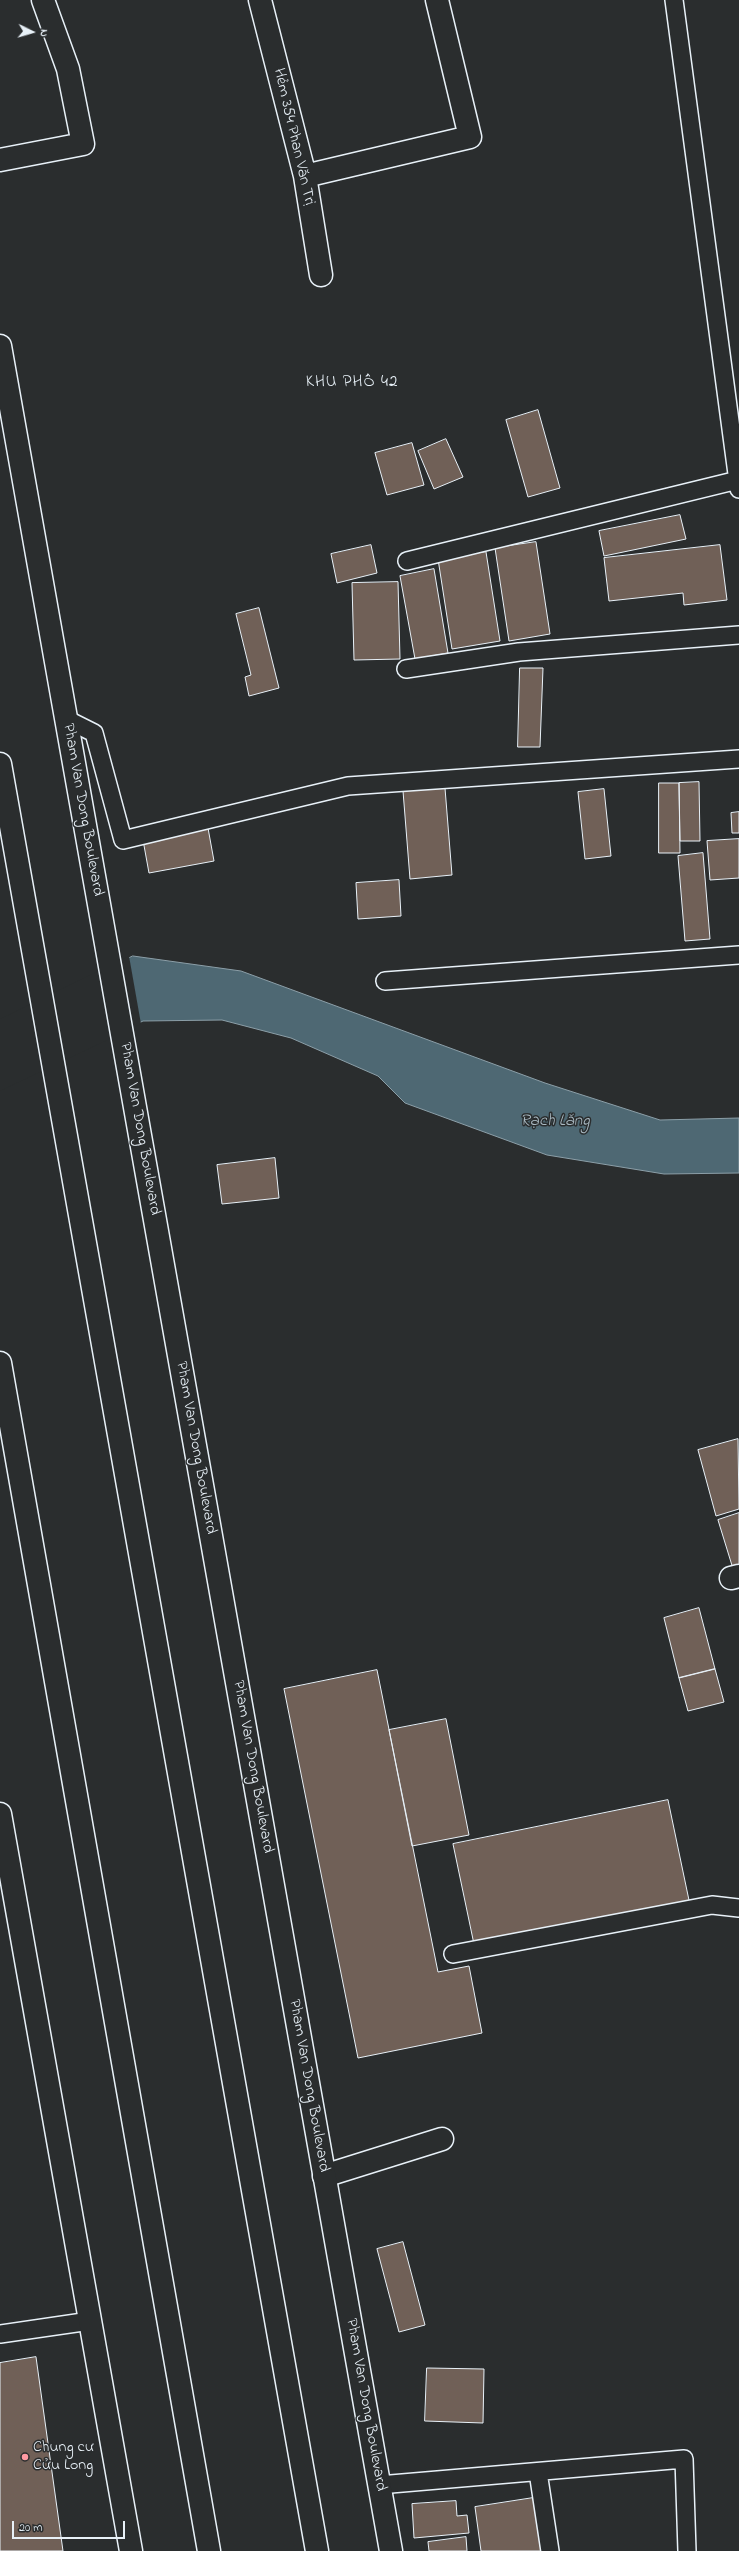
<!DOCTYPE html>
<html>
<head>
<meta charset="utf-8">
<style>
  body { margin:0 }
  #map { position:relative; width:739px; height:2551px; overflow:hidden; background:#2a2d2e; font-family:"Indie Flower",sans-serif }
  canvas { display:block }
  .north { position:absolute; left:12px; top:12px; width:40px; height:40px; -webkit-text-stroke:3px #2a2d2e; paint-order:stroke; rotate:95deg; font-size:11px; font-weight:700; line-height:16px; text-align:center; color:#e8f1f8 }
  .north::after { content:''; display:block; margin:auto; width:14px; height:18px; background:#e8f1f8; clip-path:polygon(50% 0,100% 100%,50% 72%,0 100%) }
  .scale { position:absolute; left:12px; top:2521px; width:113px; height:18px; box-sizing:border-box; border:2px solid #e8f1f8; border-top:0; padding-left:5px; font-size:12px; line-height:14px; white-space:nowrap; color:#e8f1f8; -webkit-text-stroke:3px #2a2d2e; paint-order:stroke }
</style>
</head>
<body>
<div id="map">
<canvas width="739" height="2551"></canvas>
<div class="north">N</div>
<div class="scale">20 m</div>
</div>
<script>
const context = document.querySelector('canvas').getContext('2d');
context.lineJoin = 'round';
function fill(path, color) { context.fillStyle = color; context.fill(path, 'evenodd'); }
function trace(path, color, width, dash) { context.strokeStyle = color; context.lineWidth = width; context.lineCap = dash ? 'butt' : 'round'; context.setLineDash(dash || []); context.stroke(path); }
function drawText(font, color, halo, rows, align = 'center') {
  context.font = font + ' "Indie Flower",sans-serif'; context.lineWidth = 3; context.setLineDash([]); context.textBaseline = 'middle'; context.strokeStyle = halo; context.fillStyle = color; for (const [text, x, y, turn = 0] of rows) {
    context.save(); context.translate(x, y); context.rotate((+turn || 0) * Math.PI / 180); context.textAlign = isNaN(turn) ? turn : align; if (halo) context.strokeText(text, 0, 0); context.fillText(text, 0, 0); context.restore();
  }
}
const water = new Path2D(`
  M133 956 241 971 545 1083 660 1120 739 1118V1173L664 1174 547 1155 405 1103 378 1076 291 1038 222 1020 143 1021 0 1089V1021Z`);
const pier = new Path2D(`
  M129 956 141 1024 0 1091V1019Z`);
const building = new Path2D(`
  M538 410 560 488 528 497 506 420Z
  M446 439 463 477 434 489 418 451Z
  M412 443 424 485 387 495 375 453Z
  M680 515 686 539 604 556 599 531Z
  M536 542 550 634 509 641 495 548Z
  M371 545 377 573 337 583 331 554Z
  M720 545 727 600 684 605 683 593 609 601 604 558Z
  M486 552 500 641 452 649 438 559Z
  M434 569 448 653 415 659 400 576Z
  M398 582 400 659 354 660 352 583Z
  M259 608 279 688 249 696 245 677 251 675 236 614Z
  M520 668H543L540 747H518Z
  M699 782 700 841H680L679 783Z
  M659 783H679L680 853H659Z
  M445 788 452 875 410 879 403 791Z
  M604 789 611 856 585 859 578 792Z
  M739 812V833H732L731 813Z
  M208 828 214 861 149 873 143 840Z
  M739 839V878L710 880 707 841Z
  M703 853 710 939 685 941 678 856Z
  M399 880 401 916 358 919 356 883Z
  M275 1158 279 1198 222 1204 217 1165Z
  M738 1439 739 1509 716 1516 698 1450Z
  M739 1513V1571L734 1572 718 1520Z
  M699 1608 715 1669 679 1678 664 1618Z
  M715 1669 724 1702 688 1711 679 1678Z
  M377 1670 438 1972 469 1966 482 2033 358 2058 284 1689Z
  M446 1719 469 1835 412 1846 389 1730Z
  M668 1800 690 1905 475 1949 453 1844Z
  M403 2242 425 2325 399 2332 377 2249Z
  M36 2357 63 2551H0V2363Z
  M427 2368 484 2369 483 2423 425 2421Z
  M533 2498 541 2551H481L475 2507Z
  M456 2501 457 2516 467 2515 469 2533 414 2538 412 2504Z
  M466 2537 467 2551H429L428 2542Z`);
const service = new Path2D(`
  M674 0 739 489
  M407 561 738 480
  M406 669 519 652 739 635
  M66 719 94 733 123 840 348 786 739 759
  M385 981 739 955
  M453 1954 712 1905 739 1908
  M0 2334 90 2321
  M538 2472 550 2551
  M379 2485 684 2459 687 2551`);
const minor = new Path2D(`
  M260 0 305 176 321 275
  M0 160 83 144 68 69 43 0
  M305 176 470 137 437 0
  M324 2176 442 2139`);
const tertiary = new Path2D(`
  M731 1578 739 1576`);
const primary = new Path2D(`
  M0 346 391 2551
  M0 1814 131 2551`);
const trunk = new Path2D(`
  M0 764 317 2551
  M0 1363 209 2551`);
const markers = [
  [25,2457,4,"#ff9aa2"]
];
const streetNames = [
  ["Hẻm 354 Phan Văn Trị",293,137,77],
  ["Pham Van Dong Boulevard",82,810,80],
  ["Pham Van Dong Boulevard",139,1129,80],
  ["Pham Van Dong Boulevard",195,1448,80],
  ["Pham Van Dong Boulevard",252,1767,80],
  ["Pham Van Dong Boulevard",308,2086,80],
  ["Pham Van Dong Boulevard",365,2405,80]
];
const poiNames = [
  ["Chung cư",33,2448],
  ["Cửu Long",33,2466]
];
const neighbourhoodNames = [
  ["KHU PHỐ 42",352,383]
];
const waterNames = [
  ["Rạch Lăng",555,1122]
];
fill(water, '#4e6873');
trace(water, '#8c9fa8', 1);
fill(pier, '#2a2d2e');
fill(building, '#706057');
trace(building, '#e8f1f8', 1);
trace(service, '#e8f1f8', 20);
trace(minor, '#e8f1f8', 25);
trace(tertiary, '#e8f1f8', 25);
trace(primary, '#e8f1f8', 25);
trace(trunk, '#e8f1f8', 25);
trace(service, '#2a2d2e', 17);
trace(minor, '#2a2d2e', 22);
trace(tertiary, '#2a2d2e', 22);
trace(primary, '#2a2d2e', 22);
trace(trunk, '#2a2d2e', 22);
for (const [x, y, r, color] of markers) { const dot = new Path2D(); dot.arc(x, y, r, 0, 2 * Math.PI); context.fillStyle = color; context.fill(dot); trace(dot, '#2a2d2e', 1.5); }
drawText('16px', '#e8f1f8', '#2a2d2e', streetNames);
drawText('16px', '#e8f1f8', '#2a2d2e', poiNames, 'left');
context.letterSpacing = '1px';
drawText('17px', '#e8f1f8', '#2a2d2e', neighbourhoodNames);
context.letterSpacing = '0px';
drawText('italic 17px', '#aabac3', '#2a2d2e', waterNames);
</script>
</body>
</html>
